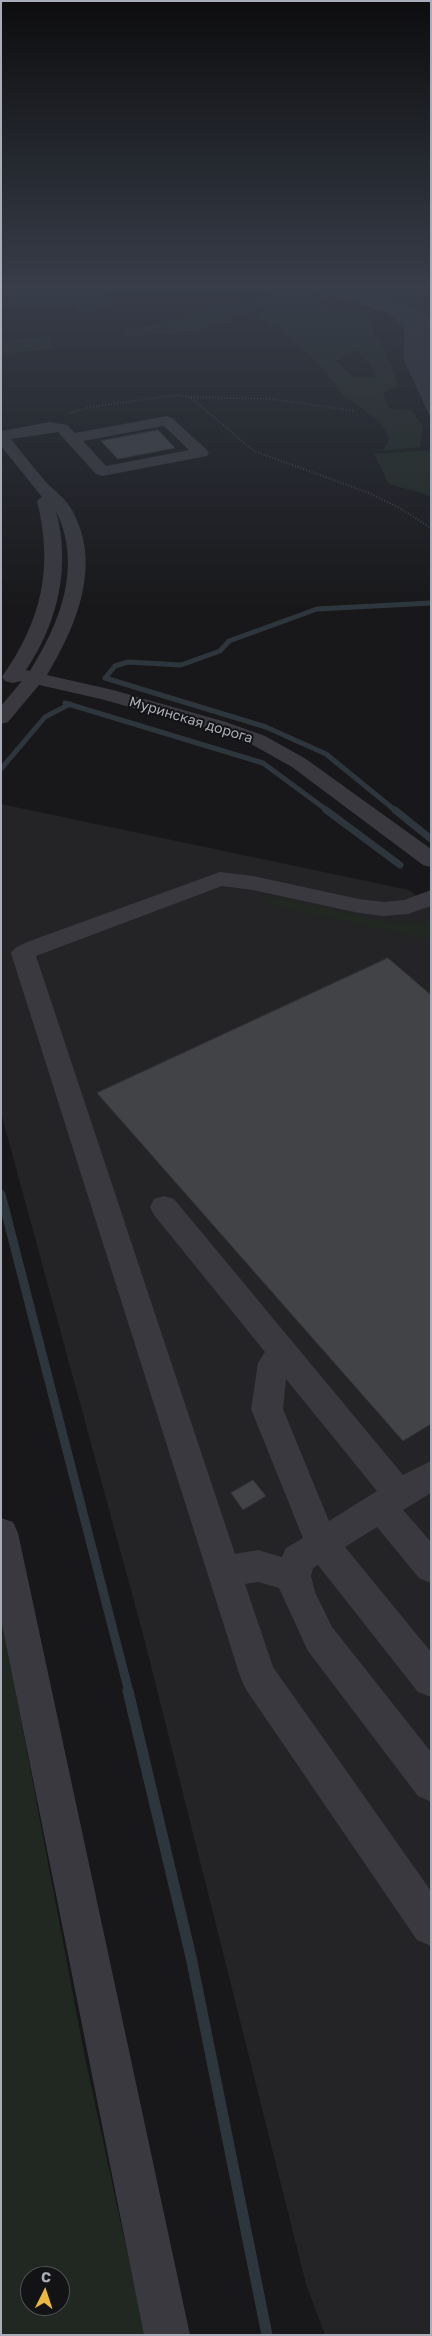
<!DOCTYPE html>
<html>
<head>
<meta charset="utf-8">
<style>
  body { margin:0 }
  #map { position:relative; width:432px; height:2336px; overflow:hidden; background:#18181a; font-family:"Golos Text",sans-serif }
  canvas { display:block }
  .frame { position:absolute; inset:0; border:2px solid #aaaeb9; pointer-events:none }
  .north { position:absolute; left:20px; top:2266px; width:50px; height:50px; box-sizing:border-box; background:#131315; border:1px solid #4f5157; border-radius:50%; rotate:4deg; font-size:14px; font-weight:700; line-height:20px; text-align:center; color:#aaaeb9 }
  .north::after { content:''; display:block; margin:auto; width:18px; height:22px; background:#ecb73d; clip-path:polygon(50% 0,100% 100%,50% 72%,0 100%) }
</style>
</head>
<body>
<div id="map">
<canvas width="432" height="2336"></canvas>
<div class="frame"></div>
<div class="north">С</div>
</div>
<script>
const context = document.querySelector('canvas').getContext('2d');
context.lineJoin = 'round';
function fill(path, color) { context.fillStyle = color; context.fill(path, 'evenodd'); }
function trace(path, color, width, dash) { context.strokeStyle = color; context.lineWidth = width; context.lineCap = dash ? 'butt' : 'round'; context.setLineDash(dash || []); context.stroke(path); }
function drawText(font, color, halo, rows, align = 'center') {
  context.font = font + ' "Golos Text",sans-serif'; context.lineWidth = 4; context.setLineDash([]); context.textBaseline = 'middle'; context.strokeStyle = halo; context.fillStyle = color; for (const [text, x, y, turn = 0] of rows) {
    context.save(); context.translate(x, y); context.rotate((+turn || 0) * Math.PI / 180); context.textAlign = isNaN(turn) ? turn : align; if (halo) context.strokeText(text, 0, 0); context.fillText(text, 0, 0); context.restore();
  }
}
const built = new Path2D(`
  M1 804 409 890 431 907V2335H325L306 2284 144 1638 1 1113Z`);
const green = new Path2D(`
  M359 285H431V318L401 301Z
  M78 287 115 296 117 302 100 311 76 312 73 305 1 306V288Z
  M290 287 332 295 320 301 330 310 346 306 373 316V331L385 350 399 386 383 392 389 409 412 410 423 427 420 447 383 451 390 439 379 421 342 394 322 368 281 329 253 316 266 309 236 314 227 322 182 336 160 333 134 337 122 334 132 329 186 316 206 306 252 299ZM357 350 372 367 375 377H353L336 361Z
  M48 336 54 349 1 354V341Z
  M431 450V496L389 484 374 454Z
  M273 897 397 924H418L431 920V940L271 905 266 902 268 898Z
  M1 1615 84 2053 145 2335H1ZM30 2276H60V2306H30Z`);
const water = new Path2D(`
  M277 285H359L401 301 431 318V419L403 358 404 330 389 313 332 295Z`);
const streamFar3 = new Path2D(`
  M65 703 263 763 328 811
  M1 769 45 717 70 704
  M396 811 326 754 266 727 105 678 115 666 128 662 181 665 220 651 229 641 317 609 431 603`);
const streamFar2 = new Path2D(`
  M326 810 400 865
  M395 810 431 839`);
const streamFar1 = new Path2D(`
  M1 1194 129 1692`);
const stream = new Path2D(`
  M128 1691 191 1957 267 2335`);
const building = new Path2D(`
  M158 430 175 448 118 459 101 441Z
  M388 958 431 995V1424L403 1441 97 1093Z
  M253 1480 266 1496 243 1510 231 1493Z`);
const path = new Path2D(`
  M191 397 272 399 355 411
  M70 413 91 407 176 395 190 397 254 451 369 493 398 507 431 528`);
const minor = new Path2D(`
  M167 416 172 418 207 450 209 453 207 456 102 476 96 474 58 432 11 439C22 453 33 467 45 481 54 491 67 499 73 512 102 566 76 627 47 675L113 690 226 722 265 736 306 759 431 849V867L423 865 292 767 251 744 212 730 101 699 39 685 8 722 1 724V706L22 681 12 683 5 681 2 677C41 621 54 569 37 501L42 497 1 446V431L50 422 67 425 75 433ZM164 426 189 450 106 466 83 441ZM56 511C83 566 60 623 30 671L26 670C58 623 71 566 56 511Z
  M220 872 253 876 359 899 384 902 404 900 431 890V906L408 914 384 916 359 913 253 890 222 886 36 956 235 1554 258 1550 282 1557 286 1548 303 1538 251 1409 258 1363 265 1352 154 1215 150 1207 154 1199 164 1196 174 1199 403 1475 431 1461V1493L403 1510 431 1542V1583L419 1578 377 1527 345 1547 431 1652V1697L418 1692 318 1565 313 1568 311 1576 315 1592 332 1627 431 1752V1802L418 1796 308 1651 279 1588 258 1582 245 1584 273 1667 431 1891V1946L417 1940 245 1688 240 1676 11 953 15 948 27 942ZM286 1379 377 1491 329 1521 283 1409Z
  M1 1518 13 1522 18 1533 190 2335H144L1 1619Z`);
const farStreetnames = [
  ["Муринская дорога",191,720,17]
];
fill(built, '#242427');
fill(green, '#202821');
fill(water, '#2e363d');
trace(streamFar3, '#2e363d', 5);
trace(streamFar2, '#2e363d', 7);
trace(streamFar1, '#2e363d', 9);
trace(stream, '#2e363d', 11);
fill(building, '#424347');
trace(building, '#323236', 1);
trace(path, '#3f4046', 2, [1, 2]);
fill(minor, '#39393f');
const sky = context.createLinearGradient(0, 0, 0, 612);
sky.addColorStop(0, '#0d0d0e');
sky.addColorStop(0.47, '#373d49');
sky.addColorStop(1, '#373d4900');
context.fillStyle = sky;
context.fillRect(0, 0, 432, 612);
drawText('14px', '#aaaeb9', '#131315', farStreetnames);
</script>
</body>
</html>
